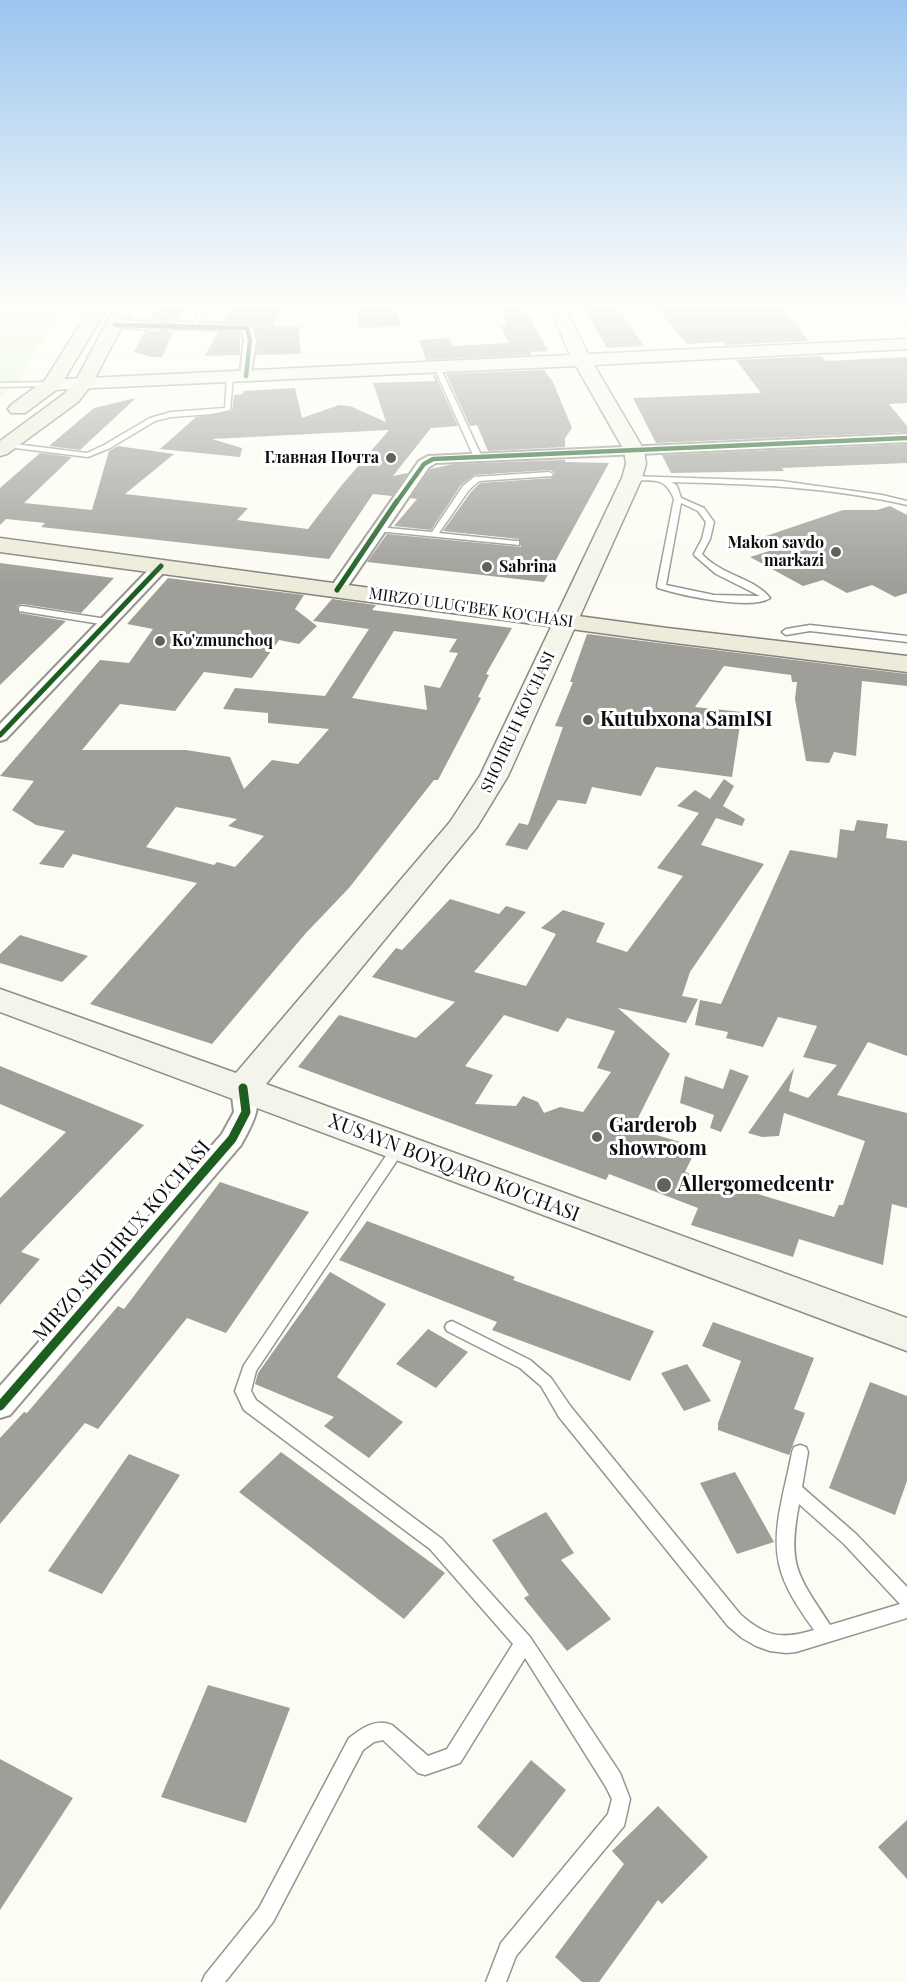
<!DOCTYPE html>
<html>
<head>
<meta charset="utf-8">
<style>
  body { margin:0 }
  canvas { display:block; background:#fcfcf4 }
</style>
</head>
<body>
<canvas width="907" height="1982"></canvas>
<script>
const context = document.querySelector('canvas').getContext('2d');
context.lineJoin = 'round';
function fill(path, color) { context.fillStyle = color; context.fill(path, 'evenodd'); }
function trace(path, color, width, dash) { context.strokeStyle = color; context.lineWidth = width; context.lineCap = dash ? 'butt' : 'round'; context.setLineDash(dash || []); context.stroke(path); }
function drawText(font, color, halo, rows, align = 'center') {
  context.font = font + ' "Playfair Display",serif'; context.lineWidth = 6; context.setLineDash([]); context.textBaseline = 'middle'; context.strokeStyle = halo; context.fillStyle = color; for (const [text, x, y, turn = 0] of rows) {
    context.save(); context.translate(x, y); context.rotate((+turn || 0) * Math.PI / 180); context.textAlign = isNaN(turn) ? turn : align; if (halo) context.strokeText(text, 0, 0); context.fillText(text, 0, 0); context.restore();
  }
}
const green = new Path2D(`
  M0 307H62L19 381 0 398Z`);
const building = new Path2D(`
  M156 307H185L179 320 170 324V330H174L162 357H151L134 352 145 331 155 326 150 320Z
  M231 307H282L273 327 298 326 301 354 256 355 258 339 252 323 223 322Z
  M357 307H397L400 326 359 328Z
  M499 307H524L548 351 530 352 532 355 426 360 419 340 449 338 453 346 509 343 501 326H507Z
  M583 307H618L644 346 607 348Z
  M655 307H781L809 341 725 345 723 342 687 344Z
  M218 332 240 333V355L205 356Z
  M821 356 826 361 907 357V403L889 404 907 426V432L656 443 633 398 761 393 736 360Z
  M544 370 553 382 572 428 565 438V447L488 451 477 425 470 426 446 374Z
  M433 375H435L458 426 431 428 393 476 408 473 392 496 373 494 329 559 41 527 45 523 6 519 0 525V488L40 453 72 457 24 503 92 510 109 451 118 446 174 454 125 494 248 508 237 520 308 529 341 486 389 430 212 439 242 448 240 457 160 449 196 417 232 411 234 395 243 394V391L295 388 302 418 339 405 350 406 386 422 373 383 435 381Z
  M136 398 80 450 49 446 94 408Z
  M907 444V463L782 468 784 471 671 473 662 455Z
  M565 460V462L609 463 544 582 367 562 387 534 521 547 519 539 443 531 471 492 480 483 552 478 555 473 550 470 474 475 461 485 431 530 394 526 417 499 410 498 430 469 453 464Z
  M890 506 907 515V593L895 597 872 585 847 593 823 580 803 586 750 557 782 547 757 539 843 510H877Z
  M0 563 114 578 81 613 22 604 17 606 19 613 66 621 0 685Z
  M168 578 304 595 295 609 317 626 299 644 279 640 252 678 204 672 175 711 120 704 82 750H186L230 757 244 789 272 760 298 764 329 729 268 723V713L223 709 235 688 325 696 369 629 313 621 332 599 376 605 372 610 512 628 486 674 489 675 478 697 481 698 438 780H434L349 888 306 933 212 1044 90 1004 197 883 73 854 63 868 39 864 65 831 36 825 12 810 34 781 0 776 100 660 129 663 153 629 127 624ZM394 631 457 639 449 652 458 653 440 688 424 685 427 710 352 698ZM176 807 237 819 228 826 264 836 235 867 217 862 214 865 146 847Z
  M587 634 907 674V686L862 681 856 756 834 752 829 763 806 761 795 699 797 682H792L791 675 724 666 695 707 742 712 732 777 656 767 641 796 592 787 586 804 558 800 527 850 505 845 519 823 528 825 563 727 555 726 573 682H570Z
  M724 779 734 786 723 806 745 819 742 826 716 818 701 845 764 864 690 972 682 996 698 999 686 1023 618 1008 670 1054 633 1128 697 1147 685 1172 834 1217 839 1205H843L865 1141 784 1113 779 1136 762 1137 748 1133 794 1068 789 1091 808 1098 837 1065 803 1057 817 1026 778 1017 763 1047 726 1038 728 1032 695 1025 700 1000 721 1004 790 850 837 858 840 829 854 831 857 820 888 824 886 838 907 841V1056L868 1042 837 1095 907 1113V1208L892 1204 883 1265 799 1239 793 1257 691 1225 698 1208 609 1174 606 1180 298 1067 339 1015 416 1038 455 1002 372 977 396 948 402 950 450 899 499 914 506 906 526 912 474 972 526 986 556 934 541 928 563 910 605 923 596 942 627 952 683 876 657 868 699 813 677 806 695 790 710 799ZM504 1015 558 1032 567 1018 615 1031 597 1068 611 1072 583 1112 560 1107 544 1113 538 1102 523 1096 516 1106 475 1104 493 1075 465 1066Z
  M20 935 88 956 62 982 0 963V954Z
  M0 1066 144 1125 21 1252 40 1259 0 1305V1198L66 1132 0 1104Z
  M730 1069 749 1076 721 1132 710 1128 714 1115 680 1103 685 1076 723 1089Z
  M220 1182 309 1212 226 1333 187 1318 98 1429 85 1423 0 1524V1438L24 1412 27 1413 118 1306 124 1309Z
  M367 1221 515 1277 513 1280 654 1331 630 1381 492 1330 497 1322 339 1260Z
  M330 1272 386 1304 337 1377 403 1422 369 1458 324 1426 334 1417 255 1384 258 1373Z
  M713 1322 814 1358 794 1409 805 1413 789 1455 718 1430V1423L741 1361 702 1346Z
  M428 1329 468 1352 436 1388 396 1364Z
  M687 1364 711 1401 684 1411 661 1373Z
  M870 1382 907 1396V1481L895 1515 829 1488Z
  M281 1452 445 1573 404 1619 239 1492Z
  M129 1454 180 1475 102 1594 48 1571Z
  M735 1472 774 1542 737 1554 700 1483Z
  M546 1512 574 1553 561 1560 611 1619 567 1651 524 1598 529 1595 492 1540Z
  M208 1685 290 1708 246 1823 161 1797Z
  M0 1759 73 1798 0 1910Z
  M531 1760 566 1790 513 1858 477 1827Z
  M658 1806 708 1857 662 1904 658 1900 599 1982H582L555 1957 624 1864 612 1851Z
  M907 1820V1879L878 1847Z`);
const streetTunnel = new Path2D(`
  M147 325 176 326`);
const lane = new Path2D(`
  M200 307H206L196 327H192Z
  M437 365 440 367 481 455 480 457 473 455 434 367Z
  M230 375 233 377 230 410 212 414 171 417 155 421 110 448 88 457 7 447 3 445 7 443 87 453 104 445 150 418 171 412 225 408 227 377Z
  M0 383 52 382 55 384 52 386 0 387Z
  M549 472 553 474 552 476 479 481 469 490 439 533 516 541H519V545L377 531 373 529 377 527 432 532 463 486 474 477Z
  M629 476 781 481 882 495 907 501V505C830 487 751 484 672 482L677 486 681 498 704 508 714 522 710 539 702 554C722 576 755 578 770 598 751 611 680 595 658 588L657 586 674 499C665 476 654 481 632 480H629ZM681 503 698 511 706 522 702 539 694 554 695 556 716 574 760 596 714 595 666 585Z
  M22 606 107 619 111 622 107 625 19 611V607Z
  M810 625 907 636V642L810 631 786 635 782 632 786 629Z
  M399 1142 404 1144 406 1147 404 1150 256 1371 251 1391 256 1400 442 1539 530 1637 620 1773 630 1799 624 1826 516 1956 506 1982H486L501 1943 608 1814 612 1799 606 1787 525 1658 460 1763 425 1775 418 1773 383 1740 374 1742 363 1750 273 1922 225 1982H202L205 1975 259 1908 349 1738C362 1728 376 1718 392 1725L428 1756 447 1749 513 1644 430 1549 244 1410 235 1391 244 1365 394 1144Z
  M452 1321 530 1360 551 1378 571 1407 740 1614C766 1637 781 1640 814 1630 800 1610 784 1588 779 1564 771 1528 786 1487 792 1452L794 1447 800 1445 806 1447 808 1452 802 1487 856 1534 907 1587V1618L796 1652 786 1653 770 1651 756 1646 742 1638 728 1626 559 1417 541 1386 520 1368 447 1331 445 1327 447 1323ZM799 1504 844 1544 900 1604 830 1625C798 1575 787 1567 799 1504Z`);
const street = new Path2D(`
  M115 321H147L153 325 147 329 111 327V323Z
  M176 322 251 325 256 340 250 379H242L240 376 244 340 242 331 172 328V324Z
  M907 434V442L436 463 429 467 343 593 337 595 329 590 419 461 428 456Z
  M161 561 169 566 167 569 6 739 0 741V724L155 563Z
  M243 1080 252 1082C265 1104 252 1125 241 1145L10 1415 0 1418V1386L222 1134 234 1112 231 1088 234 1082Z`);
const secondary = new Path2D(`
  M549 307H565L588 354 907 339V349L594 365 644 450 646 464 642 478 508 776 477 827 266 1084 907 1318V1351L0 1012V989L236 1073 450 822 480 776 622 478 626 464 624 450 576 366 52 390 45 388 43 384 45 380 570 355Z`);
const primary = new Path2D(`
  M91 307H108L59 388 25 413H11L8 409 11 405 45 380Z
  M115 307H132L92 384 78 402 7 454 0 456V441L64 394 75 382Z
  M0 538 667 628 907 656V672L667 642 0 552Z`);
const cyclewayFar2 = new Path2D(`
  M115 325 247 328 250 340 246 376
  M396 503 424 464 433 459 907 438`);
const cyclewayFar1 = new Path2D(`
  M337 590 397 501
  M0 735 161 566`);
const cycleway = new Path2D(`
  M0 1406 232 1139 246 1112 243 1088`);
const markers = [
  [391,458,6,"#61615e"],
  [836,552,6,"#61615e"],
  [487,567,6,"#61615e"],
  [160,641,6,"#61615e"],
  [588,720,6,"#61615e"],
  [597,1137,6,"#61615e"],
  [664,1185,8,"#61615e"]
];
const farPoinames = [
  ["Главная Почта",379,458],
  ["Makon savdo",824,543],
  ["markazi",824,561],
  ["Sabrina",499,567,"left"],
  ["Ko'zmunchoq",172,641,"left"]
];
const farStreetnames = [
  ["MIRZO ULUG'BEK KO'CHASI",471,608,8],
  ["SHOHRUH KO'CHASI",518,722,-65]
];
const poiNames = [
  ["Kutubxona SamISI",600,720],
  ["Garderob",609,1126],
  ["showroom",609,1149],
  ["Allergomedcentr",678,1185]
];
const streetNames = [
  ["XUSAYN BOYQARO KO'CHASI",454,1168,21],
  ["MIRZO SHOHRUX KO'CHASI",122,1241,-49]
];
fill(green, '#e0f4d2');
fill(building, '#9f9e99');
trace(streetTunnel, '#d8d8d2', 13, [13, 7]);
trace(lane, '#959592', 3);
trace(street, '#959592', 4);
trace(secondary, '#8c8c88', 3);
trace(primary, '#82827f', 3);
fill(lane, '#fffffd');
fill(street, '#fffffd');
fill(secondary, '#f4f5ea');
fill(primary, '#edebd9');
trace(cyclewayFar2, '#1b5e20', 4.5);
trace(cyclewayFar1, '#1b5e20', 5);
trace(cycleway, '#1b5e20', 9);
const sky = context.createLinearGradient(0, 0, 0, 585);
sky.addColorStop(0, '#9bc5ef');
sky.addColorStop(0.52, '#fefefa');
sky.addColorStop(1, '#fefefa00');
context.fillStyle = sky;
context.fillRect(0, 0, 907, 585);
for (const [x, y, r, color] of markers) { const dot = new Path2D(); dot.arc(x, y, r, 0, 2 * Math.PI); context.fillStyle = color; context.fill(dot); trace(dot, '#fff', 2); }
drawText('bold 16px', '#0e0e0e', '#fff', farPoinames, 'right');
drawText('16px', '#0e0e0e', '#fff', farStreetnames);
drawText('bold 20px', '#0e0e0e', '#fff', poiNames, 'left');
drawText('20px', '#0e0e0e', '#fff', streetNames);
</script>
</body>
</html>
